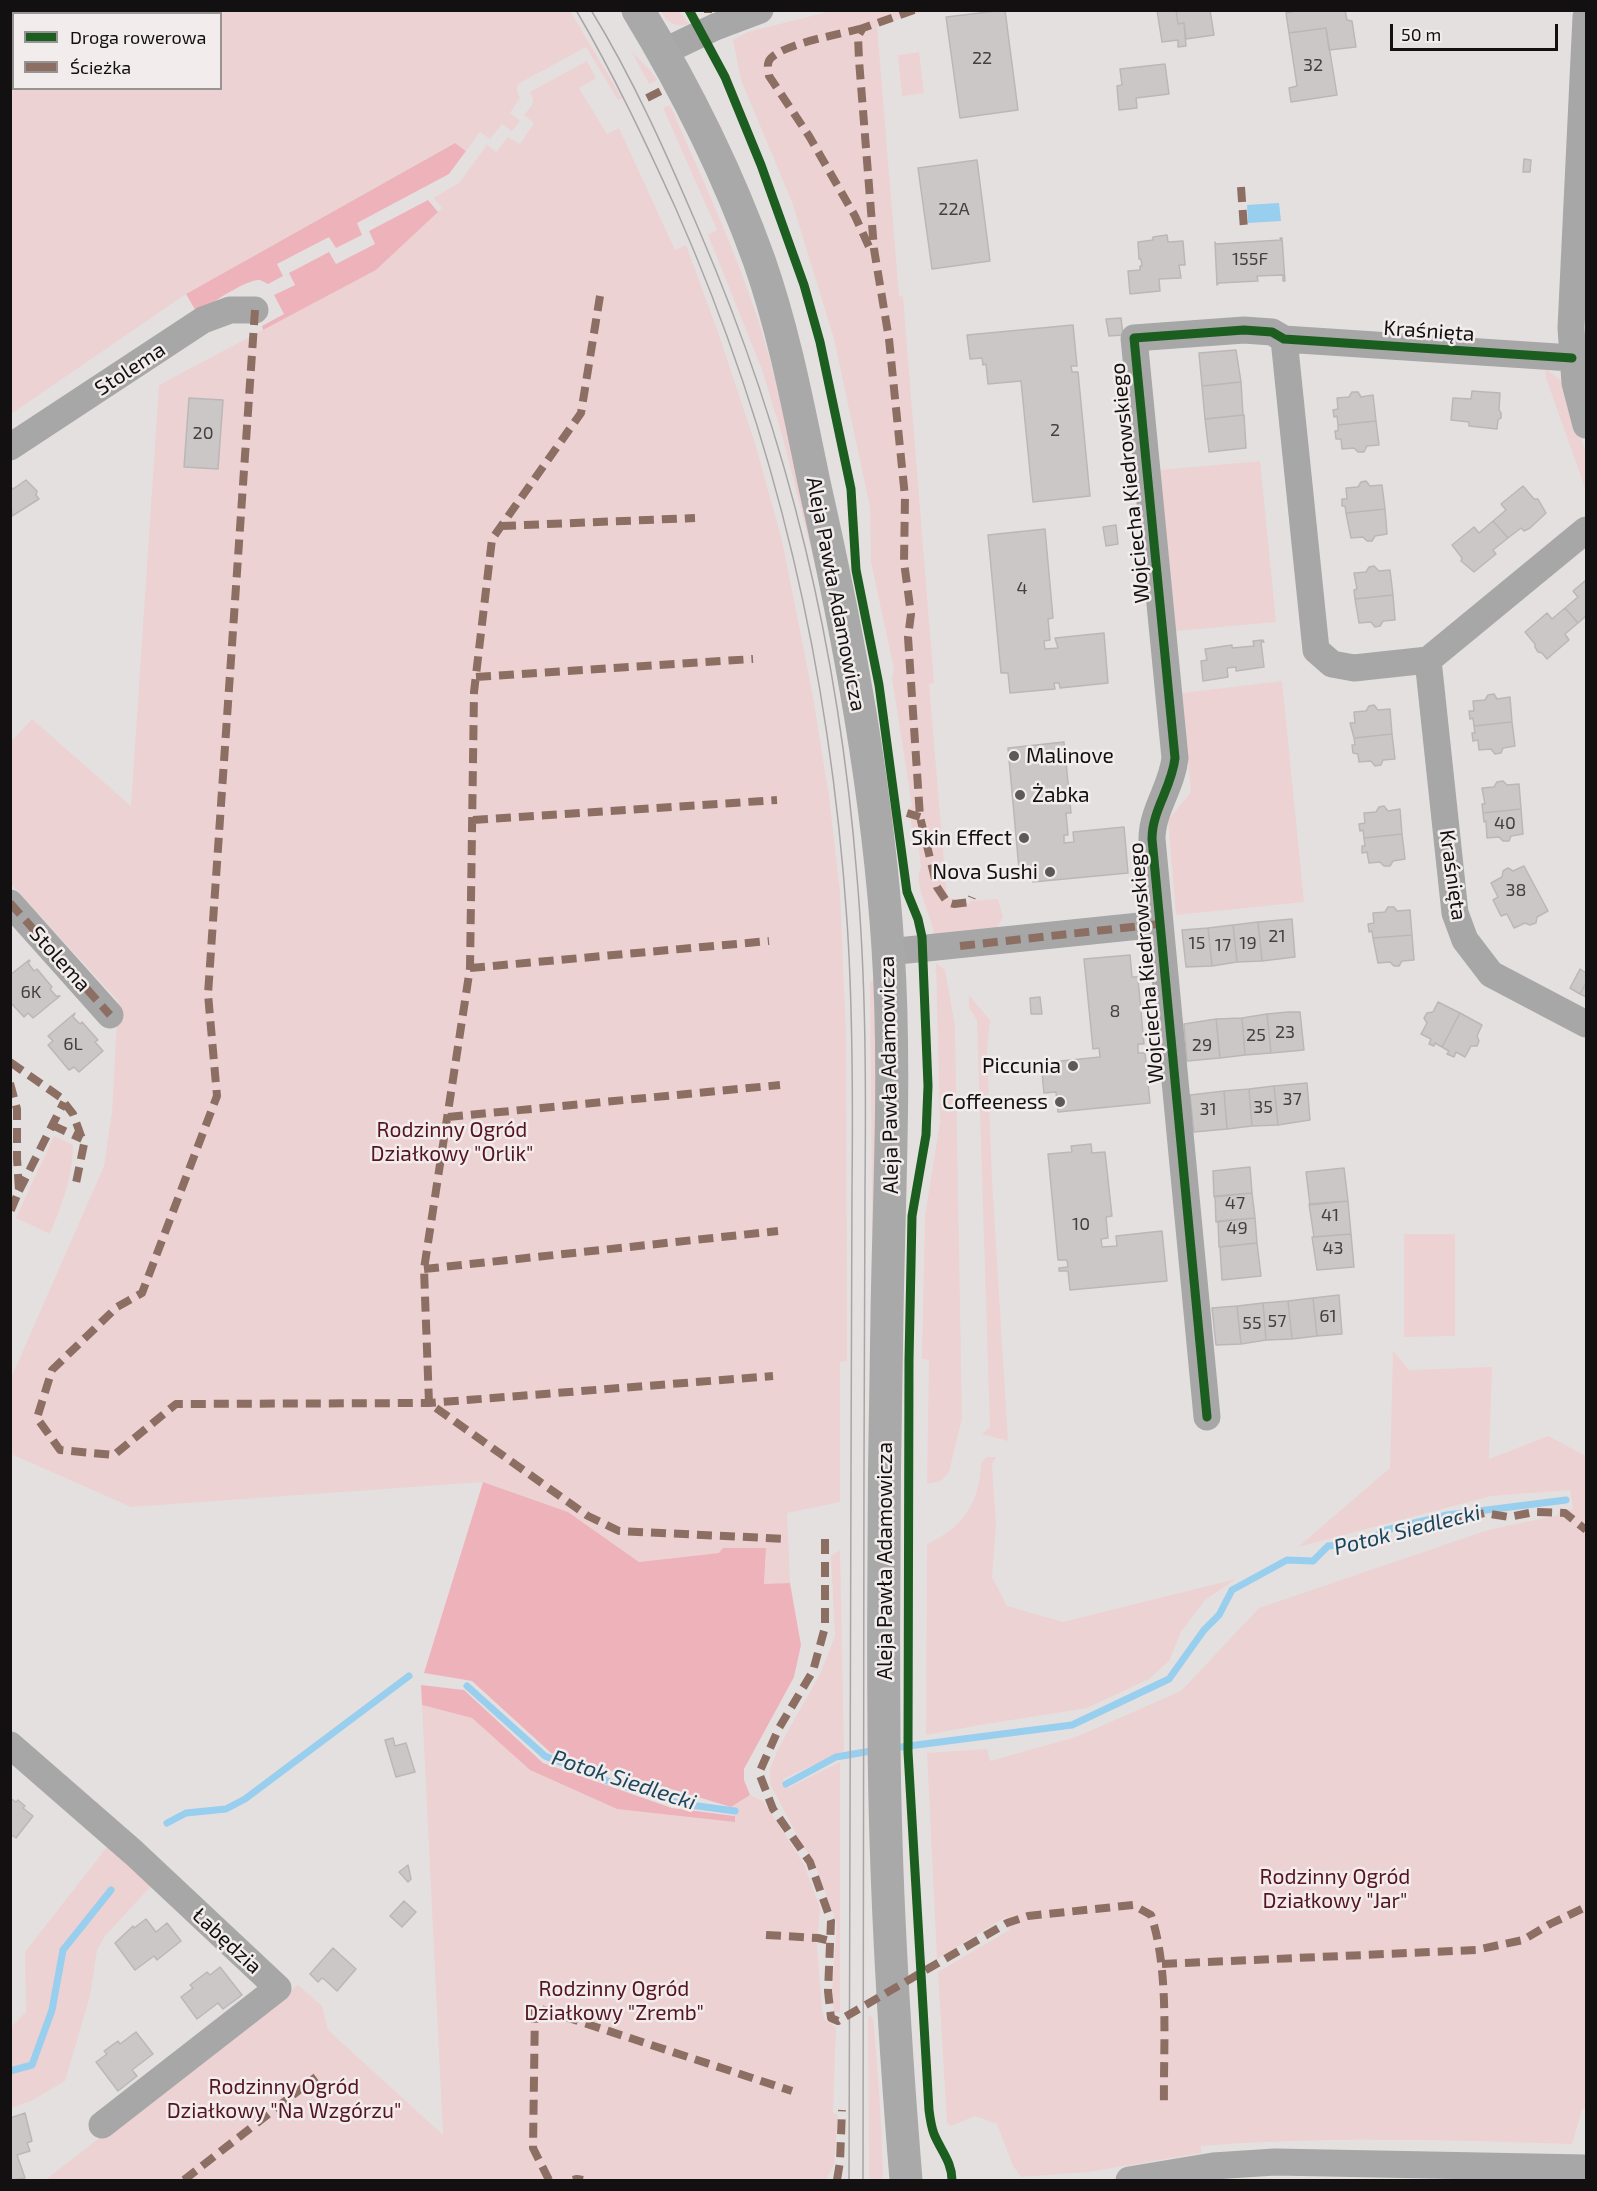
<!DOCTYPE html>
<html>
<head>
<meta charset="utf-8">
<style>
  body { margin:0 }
  #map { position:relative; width:1597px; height:2191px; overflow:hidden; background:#e5e0e0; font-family:"Exo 2",sans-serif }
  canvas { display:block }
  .frame { position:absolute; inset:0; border:12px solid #121010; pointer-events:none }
  .legend { position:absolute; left:12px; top:12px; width:210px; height:78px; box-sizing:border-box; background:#f3ecec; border:2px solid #999494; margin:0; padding:8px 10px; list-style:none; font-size:18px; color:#121010 }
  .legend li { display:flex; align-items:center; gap:12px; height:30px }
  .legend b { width:30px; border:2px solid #999494 }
  .scale { position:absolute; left:1390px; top:24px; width:168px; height:27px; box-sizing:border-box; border:3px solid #121010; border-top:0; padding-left:8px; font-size:18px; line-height:21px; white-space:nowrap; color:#121010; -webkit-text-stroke:4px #f3ecec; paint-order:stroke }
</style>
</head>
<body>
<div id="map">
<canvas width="1597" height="2191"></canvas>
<div class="frame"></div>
<ul class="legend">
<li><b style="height:8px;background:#1b5e20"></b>Droga rowerowa</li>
<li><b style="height:8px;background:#8d6e63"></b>Ścieżka</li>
</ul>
<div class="scale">50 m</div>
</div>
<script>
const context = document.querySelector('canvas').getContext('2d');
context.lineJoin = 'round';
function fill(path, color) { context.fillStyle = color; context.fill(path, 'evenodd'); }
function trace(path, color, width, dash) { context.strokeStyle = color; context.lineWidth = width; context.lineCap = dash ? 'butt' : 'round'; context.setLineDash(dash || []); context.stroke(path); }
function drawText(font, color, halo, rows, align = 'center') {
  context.font = font + ' "Exo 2",sans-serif'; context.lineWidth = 5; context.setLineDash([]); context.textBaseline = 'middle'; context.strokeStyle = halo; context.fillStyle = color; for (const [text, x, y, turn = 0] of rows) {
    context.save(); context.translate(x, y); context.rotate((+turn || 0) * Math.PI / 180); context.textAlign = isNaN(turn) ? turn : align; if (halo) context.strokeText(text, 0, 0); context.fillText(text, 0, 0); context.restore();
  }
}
const green = new Path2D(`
  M11 11H570L622 98 618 100 586 47 518 84 517 91 520 98 510 113 520 121 512 131 502 124 490 139 480 132 466 151 454 143 186 294 11 414ZM14 14H220V88H14Z
  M661 11H679L689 24C676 28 667 23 661 11Z
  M831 11H925L877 26 899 296 903 297 934 683 929 684 947 897 970 904V901L998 899 1003 917 997 928 934 934C932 915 912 884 921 867L916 827 912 828 909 808 912 806 892 678 894 669 871 562 870 507 834 339 792 202 741 80 733 40 748 32Z
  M631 51 650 70 657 80 649 84Z
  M919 52 924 93 902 96 898 55Z
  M587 61 596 78 579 88 607 134 619 128 675 250 686 245 719 335 755 443 782 540 812 691 829 796 840 893 846 1036 847 1361 840 1362V1502L787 1513 790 1583 764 1585 766 1548 639 1562 568 1512 483 1482 131 1507 11 1454V1378L104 1166 112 1112 118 1001 11 884V742L32 719 131 806 159 385 376 270 442 208 433 198 459 183 487 145 496 152 508 137 520 144 534 123 524 115 532 105 533 99 530 92Z
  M670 105C702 179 737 252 761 329 784 405 801 482 817 560L814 561 782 435 762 370 708 235 717 230 663 108Z
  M1545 368 1559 379 1564 386 1586 453V491L1546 378Z
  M1260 461 1276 622 1176 631 1160 470Z
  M1282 681 1304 902 1176 915 1168 820 1191 792 1182 693Z
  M936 963 945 970 955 1026 962 1418 949 1472 941 1481 927 1484 929 1360 922 1359 925 1216 940 1122Z
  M875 980 877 1022 873 1317 870 981Z
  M969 995 990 1020 987 1050 992 1179 1008 1441 982 1434 990 1427 977 1020 969 1008Z
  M54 1136 73 1145C73 1177 62 1204 50 1234L16 1218Z
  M1404 1234H1455V1336L1404 1337Z
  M1393 1351 1409 1370 1492 1367 1489 1459 1548 1436 1586 1456V2107L1582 2110 1572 2144C1448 2140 1324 2136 1201 2146V2153L1089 2172 1021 2177 1013 2166 997 2124 975 2116 951 2126 947 2123 938 1972 1009 1930 1006 1917 937 1959 927 1753 987 1749 990 1761 1076 1737 1181 1691 1259 1608 1488 1530 1558 1515 1559 1511 1573 1509 1570 1490 1491 1496 1298 1547 1390 1468Z
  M987 1457H996L992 1464 996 1524 992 1577 1007 1606 1063 1622 1236 1579 1205 1600 1181 1632 1169 1661 1149 1679 1087 1708 980 1725 926 1735 927 1544C964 1527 980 1502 981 1462Z
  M840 1550 844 1751 783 1779 788 1788 840 1762V2013L834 2012 832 1991 837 1924 814 1861 801 1843 770 1784V1769L778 1749 821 1672 835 1636 831 1556Z
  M422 1705 472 1718 530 1770 617 1809 735 1816 731 1807 750 1795 763 1801 804 1864 820 1908 817 1946 822 2010 825 2020 836 2028 833 2113 838 2115 834 2165 826 2180H45L298 1985 322 2006 328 2030 443 2135Z
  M107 1847 118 1852 153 1884 105 1936 97 1950 90 1996 65 2081 31 2101 11 2108V2027L26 2012 25 1952Z
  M868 2016 873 2017C878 2071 882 2126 883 2180H869Z`);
const forest = new Path2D(`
  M455 143 466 151 449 174 357 223 362 235 336 248 329 237 277 264 283 276 268 284C265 283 263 281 260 280 246 279 209 305 197 313L186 294Z
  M428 200 438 212 376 270 263 330 262 326 284 314 274 295 295 285 289 273 329 252 336 264 375 244 369 231Z
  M483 1482 568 1512 639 1562 719 1553 723 1548H766L764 1584 790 1583 801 1645 794 1677 744 1769V1780L750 1795 731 1807 551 1753 472 1681 424 1673Z
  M421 1685 464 1690 543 1763 672 1808 735 1816V1822L617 1809 530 1770 472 1718 422 1705Z`);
const water = new Path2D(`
  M1279 203 1281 221 1248 223 1247 205Z`);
const stream = new Path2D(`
  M467 1686 545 1756 610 1782 683 1804 735 1811
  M893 1748 1072 1725 1169 1679 1204 1630 1219 1615 1232 1590 1287 1560 1313 1561 1328 1546 1364 1543 1386 1530 1447 1515 1566 1500
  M786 1784 836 1757 877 1750
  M167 1823 186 1813 226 1809 245 1799 409 1676
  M10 2071 32 2065 52 2010 63 1950 111 1890`);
const building = new Path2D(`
  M1005 10 1018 110 960 118 946 17Z
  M1157 10H1176L1178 24 1184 23 1186 46 1178 47V40L1162 42Z
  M1176 10H1210L1214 35 1186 39 1184 23 1178 24Z
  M1301 10H1345L1347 20 1352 21 1356 47 1329 50 1326 28 1289 33 1286 13Z
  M1326 28 1337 95 1291 102 1289 88 1297 86 1289 33Z
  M1165 64 1169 94 1136 98 1137 108 1119 110 1117 86 1122 85 1120 69Z
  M1524 159 1531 160 1530 172H1523Z
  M977 160 990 261 932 269 918 168Z
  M1167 235 1168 242 1183 241 1185 265H1179L1181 278 1159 279 1160 291 1130 294 1128 271 1140 270V266H1142L1141 259H1139L1138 242 1153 240V237Z
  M1280 238H1282L1285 281H1283V275L1257 276 1258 281 1219 283 1217 285 1215 242 1216 244 1281 240Z
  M1121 318 1123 335 1109 336 1106 319Z
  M1073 325 1077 366H1071L1072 372H1078L1090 496 1033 502 1021 381 988 384 986 364 983 365 982 358 970 359 967 335Z
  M1236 350 1241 382 1202 386 1199 353Z
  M1241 382 1243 415 1205 419 1202 386Z
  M1472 391 1500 393 1499 410 1501 413V418L1498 420 1497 429 1469 426V422L1451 420 1453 398 1471 399Z
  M1352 392H1358L1361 397 1373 395 1376 421 1338 425 1337 416 1334 417 1333 410 1338 409 1337 398 1349 397Z
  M189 398 223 400 218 469 184 467Z
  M1244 415 1246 448 1209 452 1205 419Z
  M1376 421 1379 445 1367 446 1364 452H1358L1354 448 1342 449 1341 439H1336L1335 431H1338V425Z
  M26 480 37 491 36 495 39 499 12 516 10 486 13 489Z
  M1366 481 1370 486 1382 485 1385 509 1346 513 1345 506H1342V499H1347L1346 488 1358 487 1361 482Z
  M1523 486 1534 499H1538L1546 513 1530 528 1524 531 1521 528 1508 538 1493 521 1506 510 1501 504Z
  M1385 509 1387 534 1375 536 1372 541H1367L1363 537 1351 538 1346 513Z
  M1493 521 1508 538 1493 550 1496 554 1474 572 1461 561 1462 558 1452 545 1474 527 1479 533Z
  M1116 525 1118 544 1106 546 1103 527Z
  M1045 529 1053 618 1048 619 1050 640 1044 641 1045 649 1058 648 1055 638 1104 633 1108 683 1060 688 1059 683H1054L1055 689 1010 693 1008 673H1001L988 535Z
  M1374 566 1379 571 1390 570 1393 595 1355 599 1354 590 1357 589 1354 573 1366 572 1369 567Z
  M1586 580V616L1578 623 1565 608 1578 597 1573 591Z
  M1393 595 1395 620 1383 621 1380 626 1375 627 1371 622 1359 623 1355 599Z
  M1565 608 1578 623 1565 634 1569 640 1547 659 1542 653 1538 652 1535 647V644L1525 632 1547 613 1552 619Z
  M1263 640 1264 642H1261L1264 667 1236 671V667L1227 668 1228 677 1203 681 1201 661 1207 660 1205 649 1232 645V648L1254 646 1253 641Z
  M1494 694 1497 699 1510 697 1512 722 1474 726 1473 718 1470 719 1469 711H1474L1473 701 1485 700 1488 695Z
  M1374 705 1378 710 1390 709 1392 734 1354 738 1350 723H1355L1354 712 1366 711 1369 706Z
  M1512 722 1515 746 1503 748 1501 753 1495 754 1491 749 1479 750 1478 740 1473 741 1472 733H1475L1474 726Z
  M1392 734 1395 759 1383 760 1381 765 1375 766 1371 761 1359 762 1358 754 1353 753 1352 745H1355L1354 738Z
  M1064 742 1071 813H1066L1068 835H1064V843L1074 842 1073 832 1124 827 1128 873 1033 882 1032 868 1019 869 1008 748Z
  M1503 781 1507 785 1519 784 1521 809 1483 813 1482 804H1485L1482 788 1494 787 1497 782Z
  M1384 806 1388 811 1400 809 1402 834 1364 838 1363 830 1360 831 1359 824 1365 823 1364 813 1376 812 1379 807Z
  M1521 809 1523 834 1511 836 1509 841H1503L1499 837 1487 838 1486 821 1484 822 1483 813Z
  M1402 834 1405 859 1393 861 1390 866H1384L1380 862 1369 863 1367 852 1362 853V846H1365L1364 838Z
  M1524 866 1548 911 1537 917 1536 923 1530 925 1525 923 1514 928 1507 914 1501 916 1493 900 1498 897 1491 883 1502 877 1503 871 1508 868 1513 871Z
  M1388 907H1394L1397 911 1410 910 1412 935 1373 938 1372 931 1369 932 1368 924 1374 923 1373 913 1385 912Z
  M1292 919 1295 957 1262 961 1258 922Z
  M1258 922 1262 961 1237 962 1233 925Z
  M1233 925 1237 962 1212 966 1208 928Z
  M1208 928 1212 966 1186 967 1182 930Z
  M1412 935 1414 960 1402 961 1399 966H1394L1390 962 1378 963 1373 938Z
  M1130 955 1132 977H1138V979L1144 1044H1138V1053H1145L1150 1103 1058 1112 1056 1092 1044 1093 1041 1063 1100 1057 1099 1048 1093 1049 1084 959Z
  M29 960 30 961 28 963 34 971 37 969 52 987 50 989 56 996H60L33 1018 28 1013 24 1017 10 1002V975Z
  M1580 969 1586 973V983L1580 994 1570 988Z
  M1586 983V997L1580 994Z
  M1040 997 1042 1014H1031L1030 998Z
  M1438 1002 1460 1013 1442 1047 1435 1043 1434 1046 1429 1044 1431 1039 1421 1034 1427 1023 1424 1018 1427 1013 1433 1012Z
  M1288 1012H1300L1304 1050 1271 1053 1267 1014Z
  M75 1013 73 1017 80 1024 82 1022 98 1040 95 1042 103 1051 79 1072 74 1067 69 1070 48 1045 53 1041 48 1036Z
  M1460 1013 1482 1025 1477 1036 1479 1041 1477 1046H1471L1465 1057 1456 1052 1454 1057 1447 1054 1449 1051 1442 1047Z
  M1267 1014 1271 1053 1245 1055 1242 1018Z
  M1242 1018 1245 1055 1220 1058 1216 1019Z
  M1216 1019 1220 1058 1187 1061 1184 1024Z
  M1307 1083 1310 1120 1278 1125 1274 1086Z
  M1274 1086 1278 1125 1252 1126 1249 1089Z
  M1249 1089 1252 1126 1227 1129 1224 1091Z
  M1224 1091 1227 1129 1194 1132 1190 1095Z
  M1091 1144 1092 1153 1105 1152 1112 1216 1106 1217 1108 1238 1101 1239 1102 1247 1117 1246 1116 1236 1162 1231 1167 1281 1070 1290 1068 1271H1059V1268L1068 1267 1067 1260H1058L1048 1154 1072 1152 1071 1146Z
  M1250 1167 1252 1193 1214 1197 1213 1171Z
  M1344 1168 1348 1201 1310 1205 1306 1172Z
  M1252 1193 1255 1218 1216 1222 1215 1196Z
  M1348 1201 1351 1234 1314 1237 1309 1204Z
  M1255 1218 1257 1243 1219 1247 1218 1221Z
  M1351 1234 1354 1267 1317 1270 1312 1237Z
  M1257 1243 1261 1276 1222 1280 1220 1247Z
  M1339 1295 1342 1334 1317 1336 1313 1298Z
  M1313 1298 1317 1336 1292 1339 1288 1301Z
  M1288 1301 1292 1339 1266 1340 1263 1303Z
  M1263 1303 1266 1340 1241 1344 1237 1306Z
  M1237 1306 1241 1344 1216 1345 1212 1308Z
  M393 1738 395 1746 406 1743 415 1772 396 1777 385 1740Z
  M10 1798 16 1802 18 1800 25 1806 23 1808 33 1816 16 1838 10 1834Z
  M408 1865 411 1879 408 1882 399 1872Z
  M404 1901 416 1912 402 1927 390 1916Z
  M146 1919 156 1932 167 1923 181 1941 157 1960 154 1956 135 1970 115 1943 133 1926 134 1928Z
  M333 1948 356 1969 337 1991 325 1980 322 1978 318 1982 310 1974Z
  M220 1967 242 1995 223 2009 218 2003 197 2019 181 1997 193 1988 190 1985 207 1972 210 1975Z
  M136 2032 153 2054 132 2070 137 2076 118 2091 96 2062 107 2054 104 2051 118 2041 120 2044Z
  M25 2113 32 2141 27 2143 30 2151 17 2155 25 2178 10 2180V2118Z`);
const minor = new Path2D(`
  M1586 17 1571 328 1575 383 1586 425
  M663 52 715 27 760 10
  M1284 339 1316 650 1332 664 1354 668 1428 660 1586 530
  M10 447 203 320 230 310H255
  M1428 660 1455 913 1465 940 1491 974 1586 1024
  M10 903 110 1015
  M888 952 1159 924
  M1207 1417 1152 839C1152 810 1172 787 1175 758L1134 338 1244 330 1272 332 1284 339 1572 358
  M10 1745 134 1853 278 1988 102 2125
  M1129 2180 1213 2166 1275 2162 1586 2168`);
const major = new Path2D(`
  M638 10C686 89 728 174 759 260 785 334 799 411 815 487 849 638 878 793 888 948 896 1070 889 1192 887 1314 884 1455 883 1596 884 1737 885 1885 894 2033 906 2180`);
const tram = new Path2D(`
  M576 10C614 75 645 141 676 209 777 438 830 671 847 921 853 1010 853 1099 852 1188 852 1281 851 1374 851 1467 849 1705 851 1943 849 2180
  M591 10C634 80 667 155 699 230 789 439 839 650 857 877 866 981 866 1084 865 1189 865 1281 865 1374 864 1467 863 1705 864 1943 863 2180`);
const quiet = new Path2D(`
  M914 10 863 28 858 36 859 60 874 249 889 339 905 497 904 562 911 614 908 637 920 817 937 887 947 902 954 904 970 902 972 897
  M708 13V10
  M863 28C842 34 786 43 771 58 766 63 768 69 769 76L809 136 855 216 871 251
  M647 98 663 90
  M1241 187 1244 229
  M600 296 581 413 492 539 474 692 470 968 424 1269 429 1403 588 1516 619 1531 788 1539
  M255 310 208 994 217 1096 142 1293 117 1307 52 1370 37 1418 60 1450 114 1455 176 1404 429 1403 773 1376
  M501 526 695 518
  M476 677 753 659
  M907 813 920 817
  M473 820 777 800
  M10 903 110 1015
  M960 946 1159 924
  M470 968 769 941
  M10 1062 60 1097 73 1114 84 1144 76 1183
  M10 1083 17 1109V1158L19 1191 10 1212
  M448 1117 780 1085
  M52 1125 82 1139
  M19 1191 64 1102
  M424 1269 778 1231
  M1447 1522 1484 1513 1509 1517 1534 1512 1565 1513 1586 1530
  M825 1539V1627L813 1671 779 1728 759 1773 773 1809 810 1862 831 1921 828 1991 831 2018 838 2021 1007 1923 1028 1916 1133 1905 1151 1915C1170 1972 1163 2048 1164 2108
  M766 1935 818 1938 830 1941
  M1162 1964 1476 1950 1523 1940 1550 1924 1586 1907
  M184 2180 316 2077
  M549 2180 533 2148 535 2007 792 2091
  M573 2180 577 2179 583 2180
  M837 2180 840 2162 842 2110`);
const cycleway = new Path2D(`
  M689 10 725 77 761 165 804 285 820 342 851 489 856 570 879 685 907 892 918 919 922 937 928 1086 926 1135 912 1216 909 1360 908 1752 929 2110C930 2118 931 2126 934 2134 941 2151 952 2162 952 2180
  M1207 1417 1152 839C1152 810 1172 787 1175 758L1134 338 1244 330 1272 332 1284 339 1572 358`);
const markers = [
  [1014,756,6,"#5c5959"],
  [1020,795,6,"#5c5959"],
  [1024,838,6,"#5c5959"],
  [1050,872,6,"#5c5959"],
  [1073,1066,6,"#5c5959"],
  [1060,1102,6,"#5c5959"]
];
const numberNames = [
  ["22",982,58],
  ["32",1313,65],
  ["22A",954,209],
  ["155F",1250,259],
  ["2",1055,430],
  ["20",203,433],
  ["4",1022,588],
  ["40",1505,823],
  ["38",1516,890],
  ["21",1277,936],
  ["15",1197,943],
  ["19",1248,943],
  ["17",1223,945],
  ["6K",31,992],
  ["8",1115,1011],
  ["23",1285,1032],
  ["25",1256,1035],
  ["6L",73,1044],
  ["29",1202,1045],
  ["37",1292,1099],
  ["35",1263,1107],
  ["31",1208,1109],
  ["47",1235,1203],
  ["41",1330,1215],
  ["10",1081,1224],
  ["49",1237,1228],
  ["43",1333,1248],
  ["61",1328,1316],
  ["57",1277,1321],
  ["55",1252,1323]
];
const streetNames = [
  ["Kraśnięta",1429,331,4],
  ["Stolema",130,369,-33],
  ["Wojciecha Kiedrowskiego",1130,483,-96],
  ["Aleja Pawła Adamowicza",836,594,79],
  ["Kraśnięta",1453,875,82],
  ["Stolema",60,959,48],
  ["Wojciecha Kiedrowskiego",1146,963,-95],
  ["Aleja Pawła Adamowicza",889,1075,-91],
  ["Aleja Pawła Adamowicza",885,1561,-90],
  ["Łabędzia",227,1941,43]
];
const poiNames = [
  ["Malinove",1026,756,"left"],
  ["Żabka",1032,795,"left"],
  ["Skin Effect",1012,838],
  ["Nova Sushi",1038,872],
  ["Piccunia",1061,1066],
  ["Coffeeness",1048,1102]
];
const parkNames = [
  ["Rodzinny Ogród",452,1130],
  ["Działkowy \"Orlik\"",452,1154],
  ["Rodzinny Ogród",1335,1877],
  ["Działkowy \"Jar\"",1335,1901],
  ["Rodzinny Ogród",614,1989],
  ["Działkowy \"Zremb\"",614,2013],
  ["Rodzinny Ogród",284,2087],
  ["Działkowy \"Na Wzgórzu\"",284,2111]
];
const waterNames = [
  ["Potok Siedlecki",1407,1530,-14],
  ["Potok Siedlecki",624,1780,18]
];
fill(green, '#ecd2d3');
fill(forest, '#eeb3ba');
fill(water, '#98ceee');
trace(stream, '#98ceee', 7);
fill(building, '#cbc7c7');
trace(building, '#bbb7b8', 1.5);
trace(minor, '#a7a7a8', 27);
trace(major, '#aaa9a9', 33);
trace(tram, '#a8a5a6', 1.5);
trace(quiet, '#8d6e63', 8, [15, 8]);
trace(cycleway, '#1b5e20', 9);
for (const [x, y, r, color] of markers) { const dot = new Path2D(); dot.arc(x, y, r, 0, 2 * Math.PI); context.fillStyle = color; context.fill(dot); trace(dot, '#f3ecec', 2); }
drawText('18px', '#424040', null, numberNames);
drawText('21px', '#121010', '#f3ecec', streetNames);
drawText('21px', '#121010', '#f3ecec', poiNames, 'right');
drawText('21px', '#541421', '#f3ecec', parkNames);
drawText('italic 22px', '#1a465d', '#f3ecec', waterNames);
</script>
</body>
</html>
